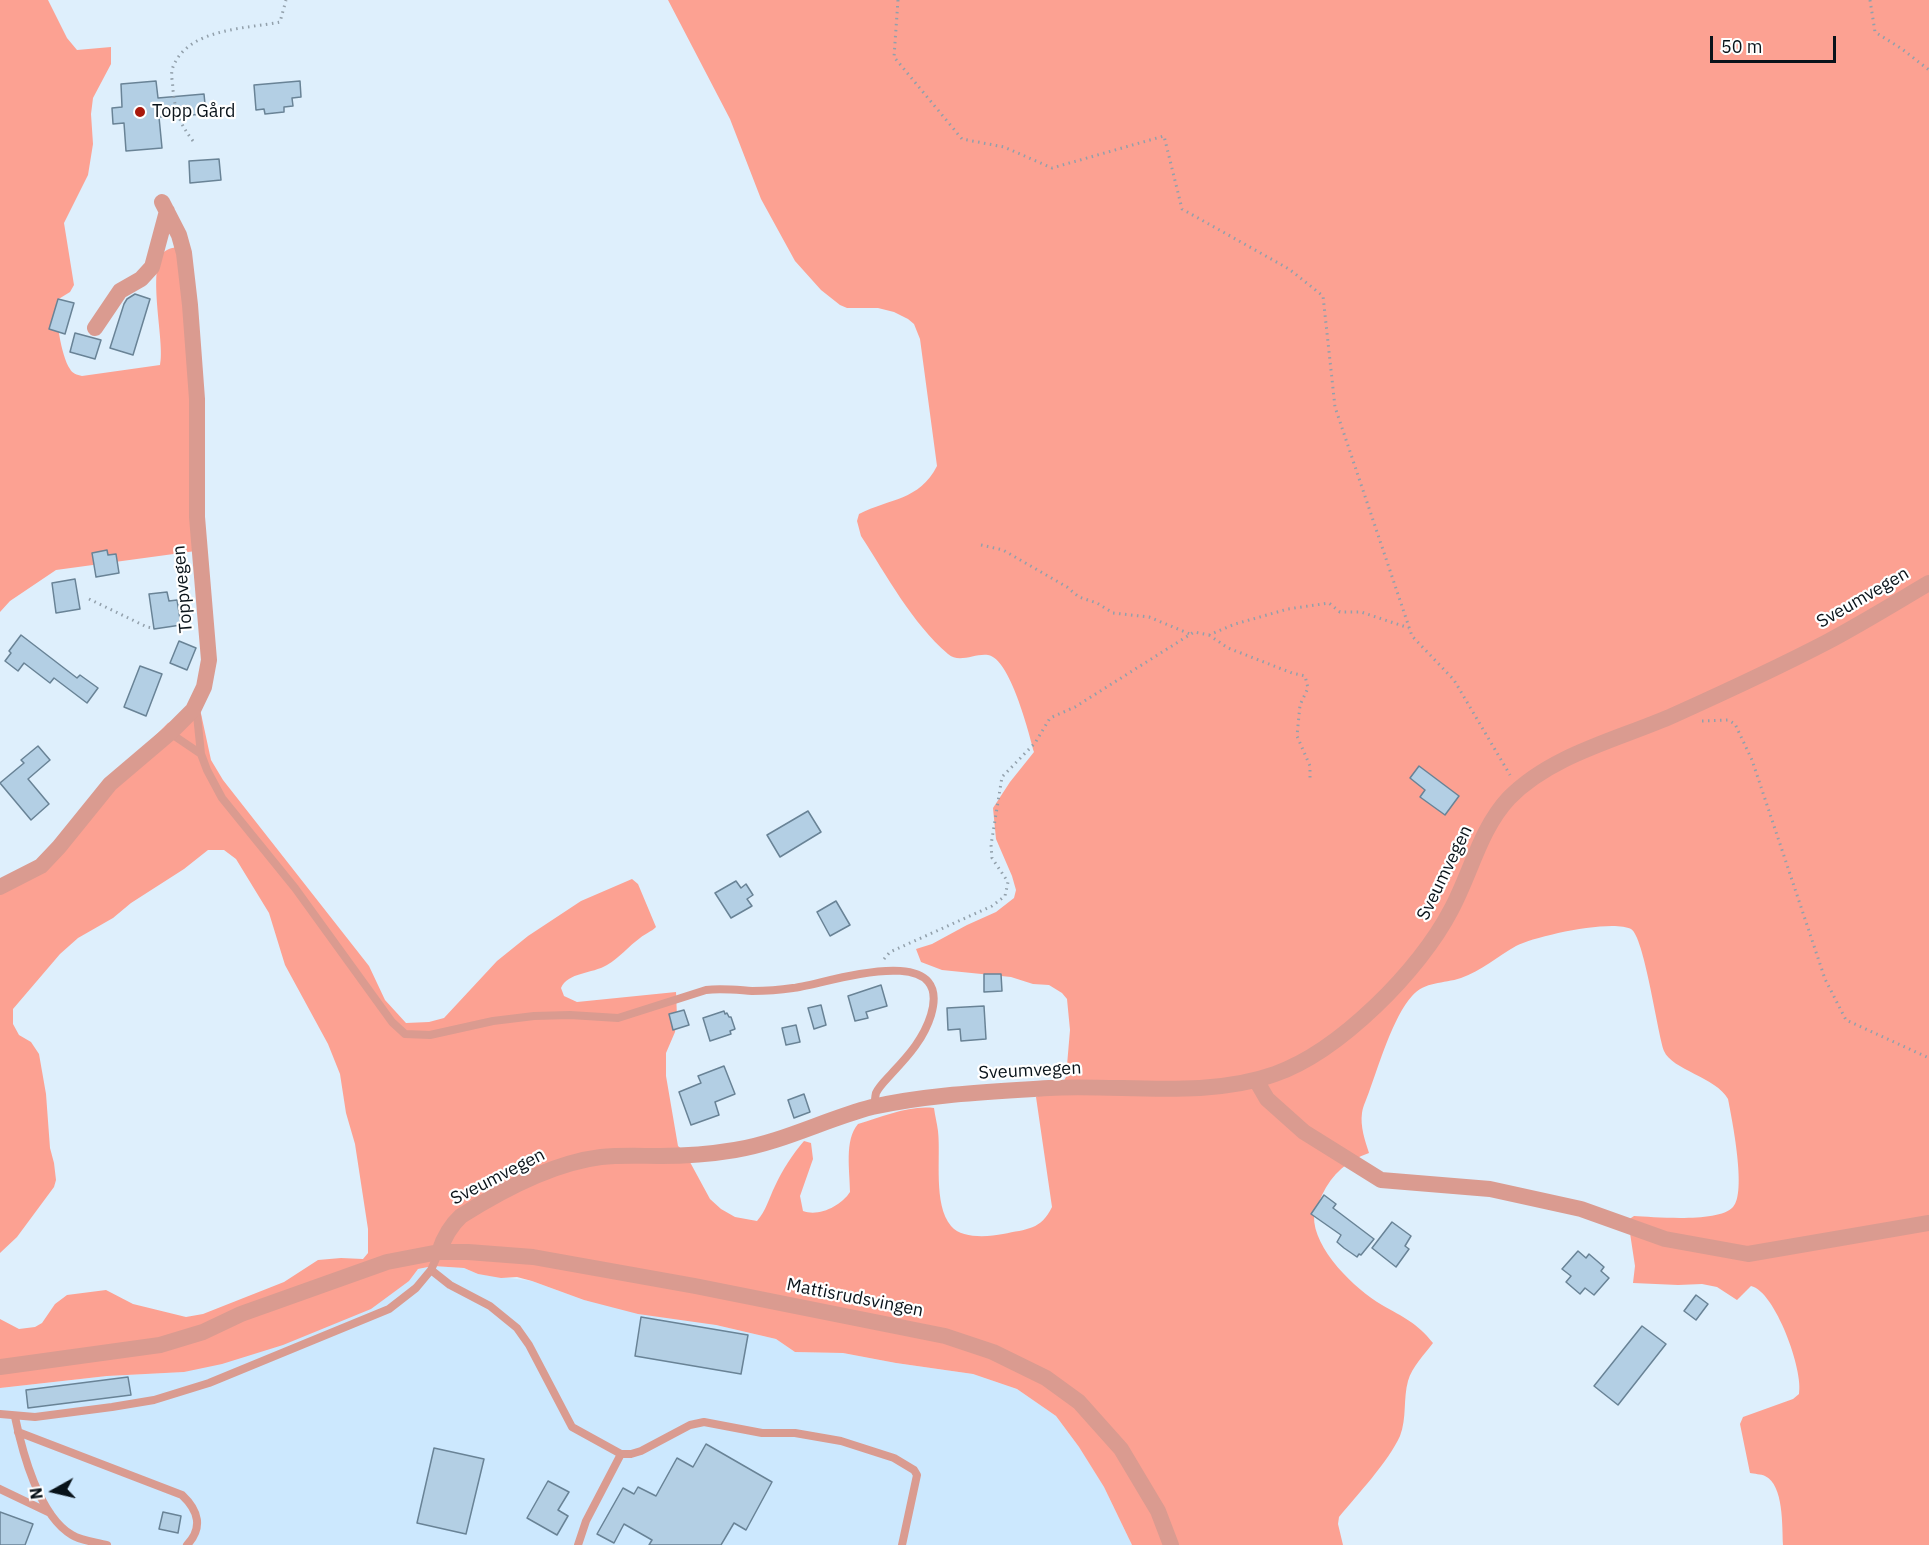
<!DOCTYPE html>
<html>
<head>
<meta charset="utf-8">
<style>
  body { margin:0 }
  #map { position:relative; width:1929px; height:1545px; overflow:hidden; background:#deeffc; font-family:"IBM Plex Sans",sans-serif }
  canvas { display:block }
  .north { position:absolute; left:24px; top:1461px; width:60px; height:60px; -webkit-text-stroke:4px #fff; paint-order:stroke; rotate:262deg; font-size:16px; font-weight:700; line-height:24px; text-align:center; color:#09131a }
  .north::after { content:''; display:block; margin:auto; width:21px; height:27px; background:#09131a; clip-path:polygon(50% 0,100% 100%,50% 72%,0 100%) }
  .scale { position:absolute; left:1710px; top:36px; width:126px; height:27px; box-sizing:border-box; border:3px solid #09131a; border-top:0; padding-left:8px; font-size:18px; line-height:21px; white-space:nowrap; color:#09131a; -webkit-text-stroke:4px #fff; paint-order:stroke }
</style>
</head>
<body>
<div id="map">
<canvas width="1929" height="1545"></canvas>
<div class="north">N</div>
<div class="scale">50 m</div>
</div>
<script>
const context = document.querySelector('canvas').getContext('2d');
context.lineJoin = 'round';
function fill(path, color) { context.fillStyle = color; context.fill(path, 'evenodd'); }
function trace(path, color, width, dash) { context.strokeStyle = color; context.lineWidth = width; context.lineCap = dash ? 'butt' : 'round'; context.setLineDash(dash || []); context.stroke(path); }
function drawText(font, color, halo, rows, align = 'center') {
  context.font = font + ' "IBM Plex Sans",sans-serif'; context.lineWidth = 4.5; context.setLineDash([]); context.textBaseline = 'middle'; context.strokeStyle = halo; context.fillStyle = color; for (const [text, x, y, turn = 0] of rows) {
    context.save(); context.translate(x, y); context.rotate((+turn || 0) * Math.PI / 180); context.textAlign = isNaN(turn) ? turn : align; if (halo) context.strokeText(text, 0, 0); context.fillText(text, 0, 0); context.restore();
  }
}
const built = new Path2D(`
  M433 1266 464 1268 478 1274 532 1281 584 1300 716 1325 776 1339 795 1352 843 1353 896 1363 973 1374 1017 1389 1056 1416 1079 1447 1104 1487 1132 1545H0V1388L107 1376 184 1372 409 1281 418 1269Z`);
const green = new Path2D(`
  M0 0H48L67 38 77 50 111 47V64L93 98 91 114 93 144 88 175 64 223 74 285 70 292 57 300C55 315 61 356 70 369 72 373 77 375 82 376L160 365C166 343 144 261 167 250 172 247 180 247 185 246L203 550 56 570 10 601 0 612Z
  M668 0H1929V1545H1783C1782 1526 1784 1485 1765 1476 1761 1474 1754 1474 1750 1473L1740 1424 1743 1417 1793 1399 1799 1394C1804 1371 1775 1291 1751 1286L1737 1300 1717 1287 1702 1284 1678 1285 1633 1283 1635 1266 1628 1220 1634 1216C1655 1217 1719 1223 1733 1207 1747 1193 1732 1119 1728 1099 1716 1077 1672 1070 1664 1051 1657 1030 1644 936 1631 929 1612 919 1535 936 1516 946 1498 956 1481 971 1461 978 1443 984 1425 981 1412 996 1393 1017 1379 1065 1369 1092 1367 1098 1363 1106 1362 1113 1360 1126 1365 1141 1369 1153 1348 1160 1332 1174 1322 1195 1320 1201 1314 1209 1314 1216 1313 1249 1355 1289 1382 1305 1403 1317 1417 1323 1433 1343 1424 1355 1412 1367 1408 1381 1403 1399 1407 1418 1400 1436 1388 1462 1358 1494 1339 1517L1338 1524 1343 1545H1132L1104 1487 1079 1447 1056 1416 1017 1389 973 1374 896 1363 843 1353 795 1352 776 1339 716 1325 638 1314 584 1300 532 1281 517 1277 501 1278 478 1274 464 1268 433 1266 418 1269 409 1281 371 1309 283 1345 222 1364 184 1372 107 1376 0 1388V1319L19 1329 35 1327 42 1323 55 1304 67 1295 106 1290 133 1304 186 1317 203 1314 284 1282 318 1260 341 1258 363 1259 368 1253V1229L355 1144 346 1113 340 1074 328 1044 285 965 269 913 236 859 224 850H208L184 869 131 903 113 918 78 938 60 954 13 1009V1024L19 1035 31 1042 39 1054 46 1094 50 1148 54 1163 56 1180 54 1187 17 1237 0 1253V890L53 848 130 761 168 723 200 709 211 760 223 780 369 966 385 1000 406 1023 429 1022 444 1018 497 961 528 936 581 901 632 879 638 884 656 927C651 932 646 933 640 938 629 946 619 958 607 965 592 974 568 972 561 988L564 996 577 1002 676 992 677 1017 675 1032 666 1053V1076L678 1146 684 1151 710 1199 721 1209 735 1217 757 1221C766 1211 769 1198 775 1186 783 1169 792 1155 804 1141L811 1143 813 1159 800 1196 803 1211C819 1217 841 1206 850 1192 850 1171 844 1140 858 1124 882 1117 909 1105 934 1108 935 1116 937 1123 938 1131 941 1158 933 1204 951 1226 962 1239 988 1237 1003 1234 1027 1229 1041 1230 1052 1207L1036 1097 1062 1084 1066 1077 1070 1030 1067 999 1062 993 1049 985 1033 984 1011 977 942 970 921 962 916 949 932 944 967 925 996 912 1014 898 1016 890 1012 876 996 839 993 808 1010 782 1034 752C1029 733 1010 658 988 655 975 653 959 664 948 654 912 623 887 576 861 536L857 521 859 514C890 498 919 501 937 466L920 339 914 324 908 319 894 312 878 308H847L840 305 821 290 795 261 761 199 730 119Z`);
const building = new Path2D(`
  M156 81 158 98 204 94 206 114 159 117 162 148 126 151 124 123 113 124 112 108 122 107 121 84Z
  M300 81 301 97 292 98 293 106 284 107V112L265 114 264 109 256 110 254 85Z
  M219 159 221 180 190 183 189 161Z
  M135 294 150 299 133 355 110 348 124 304 127 299Z
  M58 299 74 303 65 334 49 329Z
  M75 333 101 340 95 359 70 352Z
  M107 550 108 555 116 554 119 573 96 577 92 553Z
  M75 579 80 609 56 613 52 583Z
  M167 592 169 601 177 600 181 625 154 629 149 594Z
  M21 635 77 678 80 675 98 688 87 703 54 678 50 683 24 663 18 671 5 661 11 653 9 651Z
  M179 641 196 648 187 670 170 663Z
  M140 666 162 674 146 716 124 707Z
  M38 746 50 760 28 779 49 804 31 820 0 783 24 763 21 760Z
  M1419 766 1459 796 1445 815 1420 797 1425 790 1410 778Z
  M808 811 821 832 780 857 767 835Z
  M736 881 741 888 746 884 753 895 747 899 752 906 731 918 715 893Z
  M836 901 850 925 830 936 817 912Z
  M984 974H1001L1002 991 984 992Z
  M881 985 887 1006 866 1012 868 1018 855 1021 848 996Z
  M821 1005 826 1025 814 1029 808 1008Z
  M984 1006 986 1039 961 1041 960 1029 948 1030 947 1008Z
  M684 1010 689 1025 673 1030 669 1014Z
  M724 1011 725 1014 727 1013 729 1017H731L735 1029 730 1031 731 1034 710 1041 703 1018Z
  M796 1025 800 1042 786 1045 782 1028Z
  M724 1066 735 1094 715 1102 719 1115 691 1125 679 1092 701 1083 698 1076Z
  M804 1094 810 1112 794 1118 788 1100Z
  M1324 1195 1336 1204 1333 1208 1374 1239 1361 1255 1359 1254 1357 1257 1344 1248 1337 1242 1341 1235 1311 1214Z
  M1392 1222 1411 1236 1405 1246 1409 1249 1396 1267 1372 1248Z
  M1578 1251 1586 1258 1589 1254 1604 1267 1601 1271 1609 1278 1594 1295 1585 1288 1580 1294 1566 1282 1571 1276 1562 1269Z
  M1696 1295 1708 1304 1696 1320 1684 1311Z
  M641 1317 748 1335 741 1374 635 1356Z
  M1642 1326 1666 1344 1618 1405 1594 1386Z
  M128 1377 131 1395 28 1408 26 1390Z
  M706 1444 772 1482 746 1530 734 1523 721 1545H649L652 1540 624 1524 614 1543 597 1534 623 1488 634 1494 638 1487 656 1496 677 1458 693 1467Z
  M434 1448 484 1459 466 1534 417 1523Z
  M548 1481 569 1492 558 1510 568 1516 557 1535 527 1518Z
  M0 1512 33 1524 25 1545H0Z
  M163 1512 181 1516 178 1533 159 1529Z`);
const path = new Path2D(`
  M898 0 894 57 962 139 1004 147 1052 168 1164 136 1182 209 1289 269 1323 296 1335 407 1412 636 1454 680 1510 775
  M1870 0 1875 32 1902 49 1929 70
  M193 141C180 124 175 111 173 90 173 83 170 73 173 67 188 28 246 29 280 22L286 0
  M981 545 1003 550 1067 587 1079 597 1097 603 1113 613 1149 617 1190 634
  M89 599 147 627 152 628
  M1209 635 1228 648 1292 673 1305 676 1308 688 1300 705 1297 736 1310 766V780
  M1702 721 1728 720 1735 724 1752 760 1825 979 1846 1020 1929 1058
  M884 959 890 952 992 906 1005 896 1008 882 992 858 991 845 1002 777 1035 743 1050 718 1075 707 1194 632 1209 635 1235 624 1288 609 1329 603 1340 612H1361L1409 628`);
const lane = new Path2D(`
  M193 710 197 715 201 754 207 770 222 798 295 888 392 1022 405 1034 430 1035 493 1021 534 1016 570 1015 618 1018 706 990C722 988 737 990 752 991 765 991 780 990 793 988 823 985 954 937 931 1015 924 1038 909 1055 893 1072 888 1078 880 1085 876 1093 875 1097 875 1102 874 1107
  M170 733 201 754
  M431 1270 450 1285 490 1306 517 1328 529 1345 572 1427 621 1454H631L641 1451 690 1425 704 1422 762 1433H795L841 1441 894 1458 914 1470 917 1475 902 1545
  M0 1414 35 1417 112 1407 154 1400 209 1383 389 1309 416 1288 431 1270 439 1252
  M15 1417C22 1451 39 1516 72 1535 82 1541 96 1542 107 1545
  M18 1432 182 1495C199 1511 203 1528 187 1545
  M0 1489 50 1513
  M578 1545 586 1521 621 1454`);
const street = new Path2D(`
  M95 328 120 291 141 279 152 267 167 211
  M0 887 41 866 59 847 110 784 170 733 193 710 204 687 209 660 197 517V399L190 305 184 253 179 235 162 202
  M1256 1080 1267 1099 1304 1132 1381 1180 1490 1189 1581 1209 1665 1239 1748 1254 1929 1223
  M439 1252C444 1237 450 1226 461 1216 502 1190 552 1163 601 1157 620 1155 640 1156 660 1156 685 1156 711 1154 735 1150 783 1142 826 1119 872 1107 930 1094 990 1092 1049 1088 1122 1084 1205 1099 1275 1074 1340 1051 1420 970 1451 910 1471 873 1480 829 1509 798 1552 754 1620 739 1674 715 1725 692 1777 668 1827 642 1861 624 1895 603 1929 583
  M0 1367 160 1345 203 1332 241 1314 387 1262 439 1252H468L533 1257 695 1286 945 1336 993 1352 1046 1378 1079 1402 1121 1449 1158 1511 1171 1545`);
const markers = [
  [140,112,6,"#a9180b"]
];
const poiNames = [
  ["Topp Gård",152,112]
];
const streetNames = [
  ["Toppvegen",183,589,-95],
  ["Sveumvegen",1863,598,-30],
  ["Sveumvegen",1445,873,-64],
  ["Sveumvegen",1030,1071,-3],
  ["Sveumvegen",498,1177,-27],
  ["Mattisrudsvingen",855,1298,11]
];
fill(built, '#cce8fe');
fill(green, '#fca192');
fill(building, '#b3cfe4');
trace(building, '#698396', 1.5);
trace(path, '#92a0ab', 3, [1.5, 4.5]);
trace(lane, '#da9b90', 8);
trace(street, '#da9b90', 16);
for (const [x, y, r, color] of markers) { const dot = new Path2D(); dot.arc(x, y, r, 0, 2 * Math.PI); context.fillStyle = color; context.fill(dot); trace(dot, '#fff', 2); }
drawText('18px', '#09131a', '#fff', poiNames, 'left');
drawText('18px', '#09131a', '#fff', streetNames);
</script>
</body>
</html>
